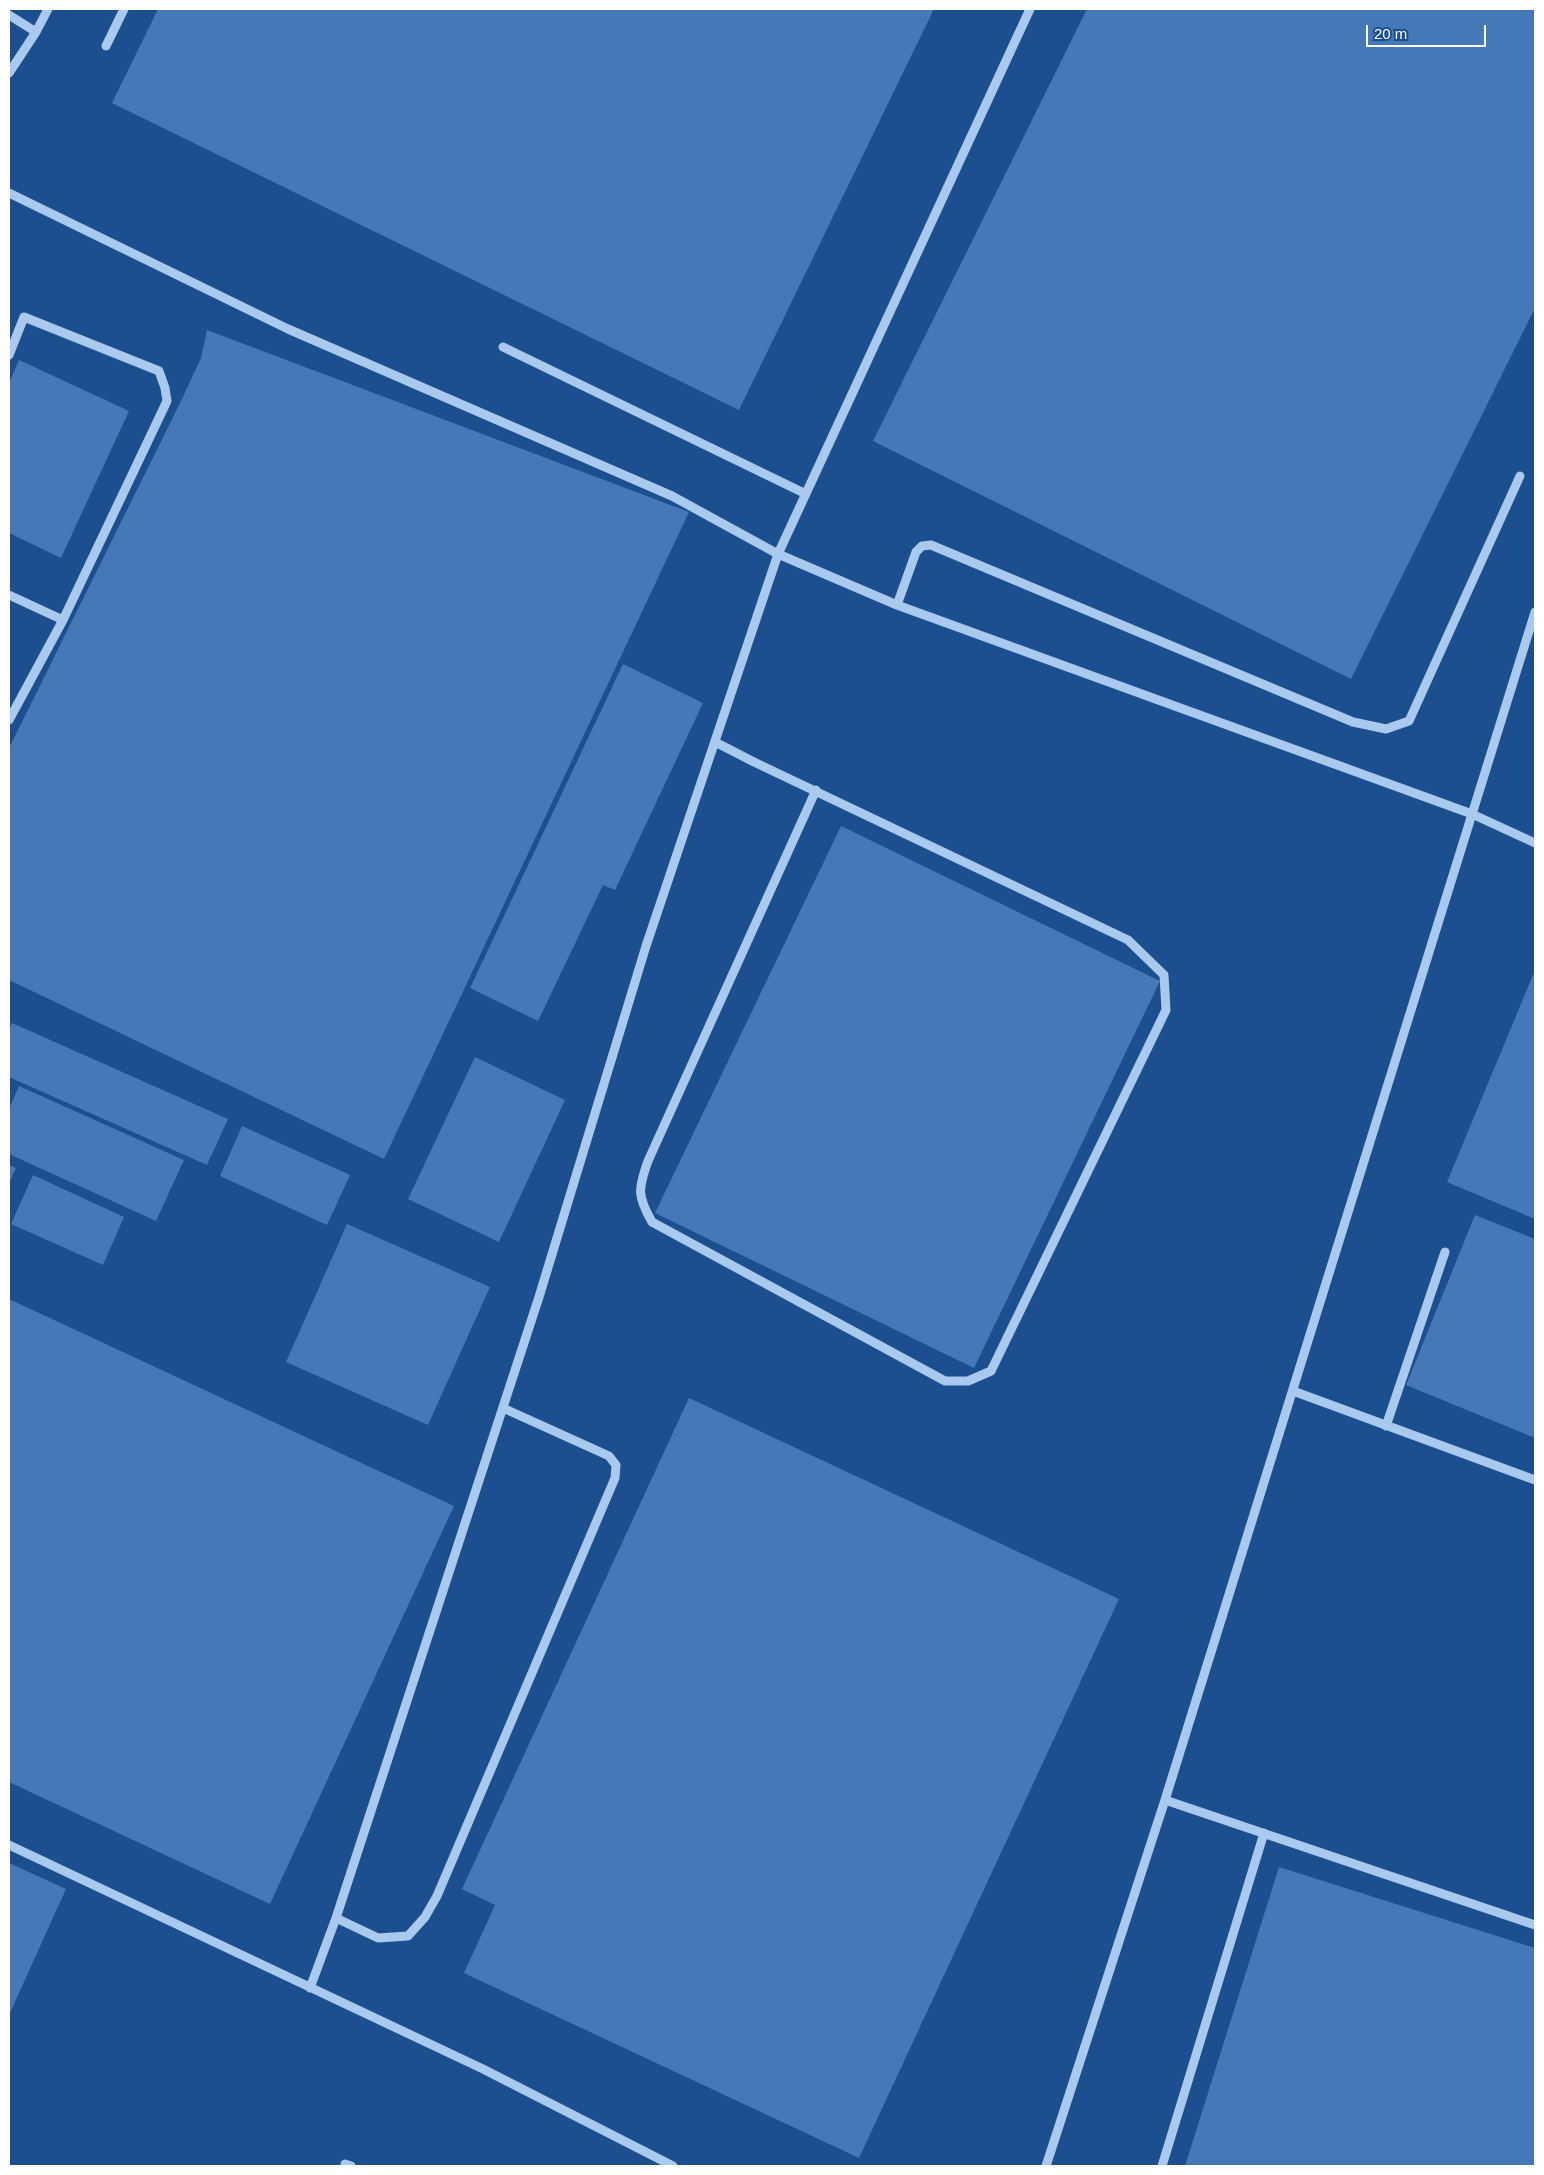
<!DOCTYPE html>
<html>
<head>
<meta charset="utf-8">
<style>
  body { margin:0 }
  #map { position:relative; width:1544px; height:2175px; overflow:hidden; background:#1b4f8f; font-family:Helvetica,sans-serif }
  canvas { display:block }
  .frame { position:absolute; inset:0; border:10px solid #fff; pointer-events:none }
  .scale { position:absolute; left:1366px; top:25px; width:120px; height:22px; box-sizing:border-box; border:2px solid #fff; border-top:0; padding-left:6px; font-size:15px; line-height:18px; white-space:nowrap; color:#fff; -webkit-text-stroke:4px #1b4f8f; paint-order:stroke }
</style>
</head>
<body>
<div id="map">
<canvas width="1544" height="2175"></canvas>
<div class="frame"></div>
<div class="scale">20 m</div>
</div>
<script>
const context = document.querySelector('canvas').getContext('2d');
context.lineJoin = 'round';
function fill(path, color) { context.fillStyle = color; context.fill(path, 'evenodd'); }
function trace(path, color, width, dash) { context.strokeStyle = color; context.lineWidth = width; context.lineCap = dash ? 'butt' : 'round'; context.setLineDash(dash || []); context.stroke(path); }
const building = new Path2D(`
  M158 9H934L739 410 112 103Z
  M1087 9H1535V308L1351 679 873 441Z
  M207 330 689 512 384 1159 9 980V748L182 399 201 358Z
  M19 360 129 411 61 558 9 533V383Z
  M623 664 703 703 615 890 603 885 538 1021 470 988Z
  M841 826 1160 981 974 1368 655 1213Z
  M1535 970V1219L1447 1182Z
  M12 1023 228 1119 207 1165 9 1077V1029Z
  M475 1057 565 1100 499 1242 408 1199Z
  M19 1086 184 1160 156 1221 9 1154V1109Z
  M242 1126 350 1175 327 1225 220 1176Z
  M9 1165 16 1168 9 1183Z
  M33 1175 124 1217 103 1265 11 1224Z
  M1475 1215 1535 1239V1438L1406 1385Z
  M347 1224 490 1287 428 1425 286 1362Z
  M9 1299 454 1506 270 1904 9 1782Z
  M689 1398 1119 1599 859 2158 464 1973 495 1905 462 1889Z
  M9 1863 66 1889 9 2015Z
  M1279 1867 1535 1948V2160L1533 2166H1185Z`);
const minor = new Path2D(`
  M9 15 36 32
  M106 46 124 9
  M9 73 36 32 48 9
  M9 193 288 329 672 496 778 554 897 605 1472 814 1535 843
  M503 347 806 494
  M9 355 24 317 159 371 165 388 167 401 63 620 9 720
  M9 595 63 620
  M897 605 916 552 922 546 931 545 1353 722 1386 729 1409 721 1520 476
  M715 742 754 762 1128 940 1164 975 1166 1010 991 1371 968 1381H945L652 1222C637 1196 638 1189 648 1161L816 790
  M1293 1391 1535 1480
  M1386 1426 1445 1252
  M1165 1800 1535 1925
  M9 1845 483 2069 673 2166
  M336 1918 378 1938 408 1936 425 1917 437 1896 615 1478 616 1465 609 1456 503 1408
  M310 1988 336 1918 539 1297 646 946 778 554 1030 9
  M345 2164 351 2166
  M1046 2166 1165 1800 1535 612
  M1162 2166 1264 1833`);
fill(building, '#4478b7');
trace(minor, '#a9c9ee', 9);
</script>
</body>
</html>
